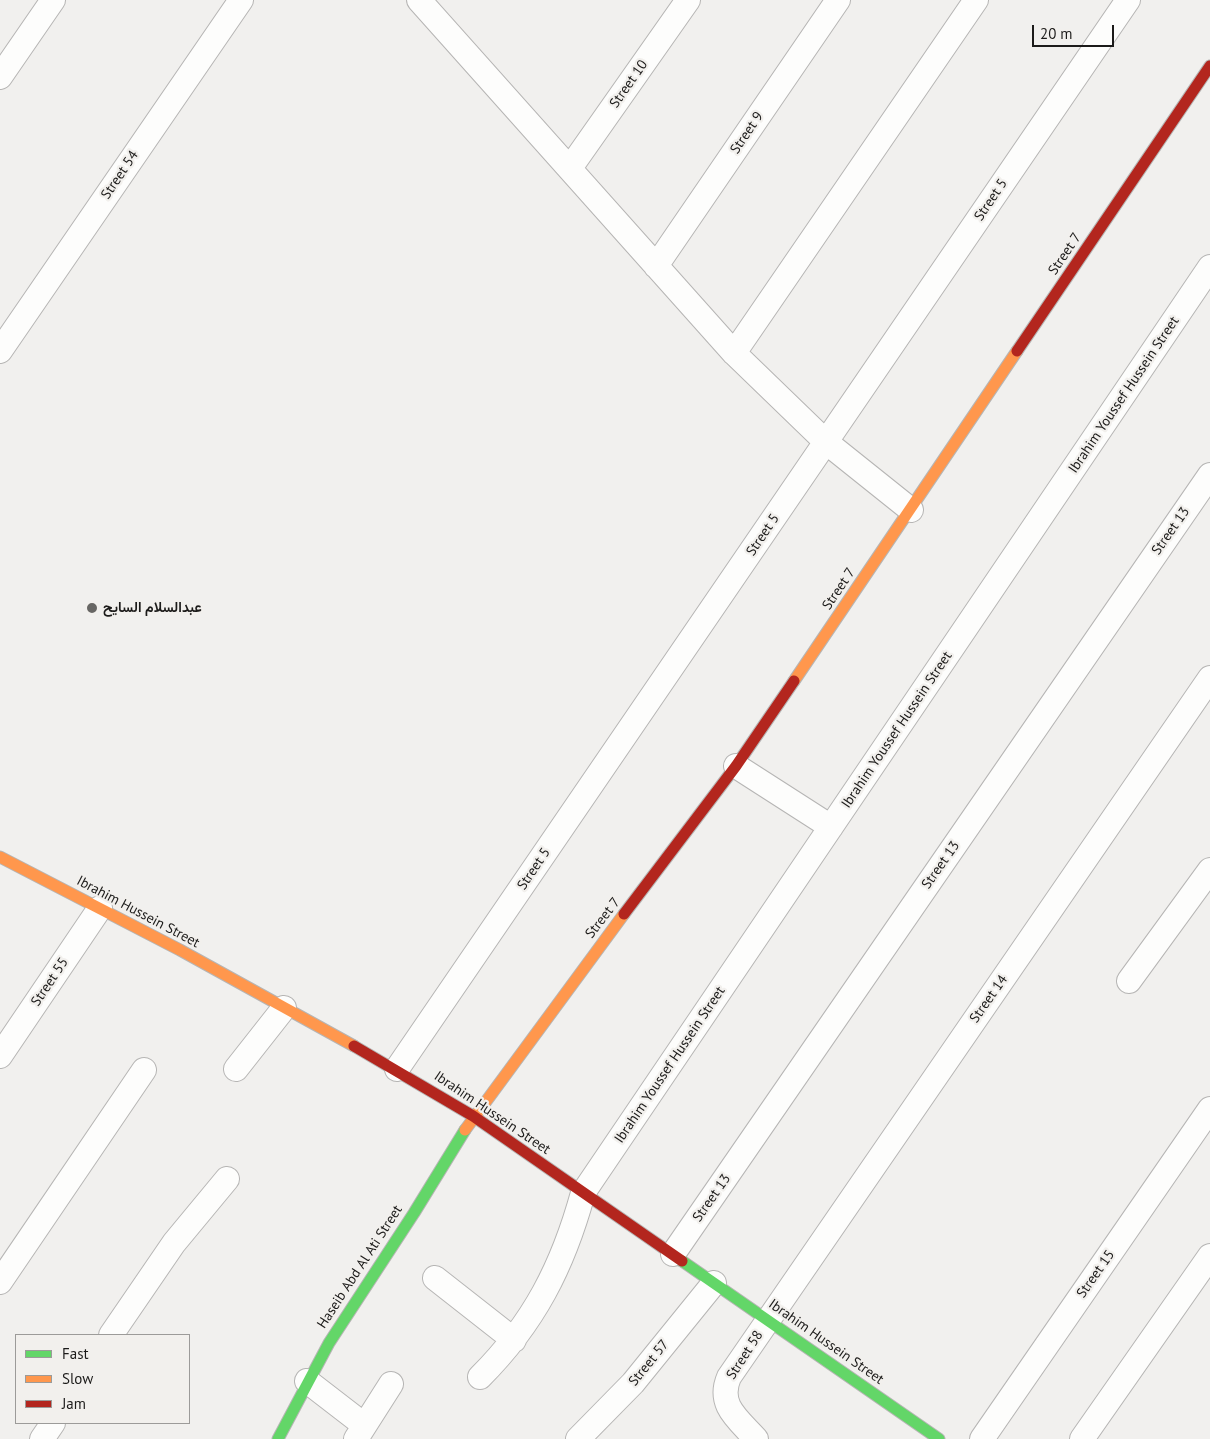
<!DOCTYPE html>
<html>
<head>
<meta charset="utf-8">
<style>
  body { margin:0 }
  #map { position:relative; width:1210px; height:1439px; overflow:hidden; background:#f1f0ee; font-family:"PT Sans",sans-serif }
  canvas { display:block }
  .legend { position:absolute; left:15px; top:1334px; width:175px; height:90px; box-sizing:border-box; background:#f2f0ed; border:1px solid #9c9b99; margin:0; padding:6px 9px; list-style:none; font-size:15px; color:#1c1b1a }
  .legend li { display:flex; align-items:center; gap:10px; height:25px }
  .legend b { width:25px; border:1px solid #9c9b99 }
  .scale { position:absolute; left:1032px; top:25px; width:82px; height:22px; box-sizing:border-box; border:2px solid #1c1b1a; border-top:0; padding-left:6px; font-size:15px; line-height:18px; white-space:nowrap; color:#1c1b1a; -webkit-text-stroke:4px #f2f0ed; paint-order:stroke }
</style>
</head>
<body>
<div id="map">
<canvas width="1210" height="1439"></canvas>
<ul class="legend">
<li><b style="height:6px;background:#63d668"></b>Fast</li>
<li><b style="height:6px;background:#ff974d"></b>Slow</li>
<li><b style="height:6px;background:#b3261e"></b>Jam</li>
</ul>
<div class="scale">20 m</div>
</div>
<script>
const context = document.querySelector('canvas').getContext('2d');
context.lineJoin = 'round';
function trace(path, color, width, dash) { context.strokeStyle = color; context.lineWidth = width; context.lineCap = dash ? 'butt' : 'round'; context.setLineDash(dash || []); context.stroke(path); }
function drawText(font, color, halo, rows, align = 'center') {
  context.font = font + ' "PT Sans",Vazirmatn,sans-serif'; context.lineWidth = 4.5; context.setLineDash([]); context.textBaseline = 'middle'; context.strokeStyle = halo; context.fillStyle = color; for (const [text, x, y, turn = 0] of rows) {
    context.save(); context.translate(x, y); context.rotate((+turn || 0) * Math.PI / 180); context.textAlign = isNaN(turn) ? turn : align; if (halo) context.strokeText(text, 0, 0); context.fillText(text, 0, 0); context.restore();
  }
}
const street = new Path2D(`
  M419 0 734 353 826 442 911 510
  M0 77 53 0
  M570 168 688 0
  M656 266 838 0
  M0 351 241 0
  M734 353 976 0
  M736 766 831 827
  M1129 981 1210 870
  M0 1056 100 908
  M236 1069 284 1008
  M397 1069 1128 0
  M673 1254 1210 475
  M435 1278 514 1340
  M0 1282 144 1070
  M111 1335 174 1243 227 1179
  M480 1377C534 1323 563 1266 583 1193L1210 267
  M307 1381 364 1425
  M42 1439 53 1423
  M356 1439 391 1384
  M578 1439 633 1383 714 1283
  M756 1439C738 1419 717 1405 729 1377L1210 678
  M982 1439 1210 1109
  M1082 1439 1210 1256`);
const fast = new Path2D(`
  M682 1261 939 1439
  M278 1439 329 1343 414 1213 465 1130`);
const slow = new Path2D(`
  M794 681 1017 351
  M0 857 180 950 354 1046
  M465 1130 624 914`);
const jam = new Path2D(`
  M1017 351 1210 66
  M624 914 736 766 794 681
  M354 1046 473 1116 682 1261`);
const markers = [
  [92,608,6,"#676664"]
];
const streetNames = [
  ["Street 10",629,84,-55],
  ["Street 9",747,133,-56],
  ["Street 54",120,175,-56],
  ["Street 5",991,200,-56],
  ["Street 7",1065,254,-56],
  ["Ibrahim Youssef Hussein Street",1124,395,-56],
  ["Street 13",1171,531,-55],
  ["Street 5",763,535,-56],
  ["Street 7",839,589,-56],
  ["Ibrahim Youssef Hussein Street",897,730,-56],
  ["Street 13",941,865,-55],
  ["Street 5",534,869,-56],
  ["Ibrahim Hussein Street",138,912,28],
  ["Street 7",603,918,-52],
  ["Street 55",50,982,-56],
  ["Street 14",989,999,-55],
  ["Ibrahim Youssef Hussein Street",670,1065,-56],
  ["Ibrahim Hussein Street",492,1113,34],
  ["Street 13",712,1198,-55],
  ["Haseib Abd Al Ati Street",360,1267,-57],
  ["Street 15",1096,1274,-55],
  ["Ibrahim Hussein Street",826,1342,35],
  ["Street 58",745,1355,-57],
  ["Street 57",649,1363,-51]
];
const poiNames = [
  ["عبدالسلام السايح",103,608]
];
trace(street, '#b6b5b4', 26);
trace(fast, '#b6b5b4', 13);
trace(slow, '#b6b5b4', 13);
trace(jam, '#b6b5b4', 13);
trace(street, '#fdfdfc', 24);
trace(fast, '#63d668', 11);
trace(slow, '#ff974d', 11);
trace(jam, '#b3261e', 11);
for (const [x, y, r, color] of markers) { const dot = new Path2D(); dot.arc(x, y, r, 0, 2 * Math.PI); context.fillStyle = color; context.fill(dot); trace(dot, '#f2f0ed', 2); }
drawText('14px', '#1c1b1a', '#f2f0ed', streetNames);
drawText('bold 14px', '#1c1b1a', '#f2f0ed', poiNames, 'left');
</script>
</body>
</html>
